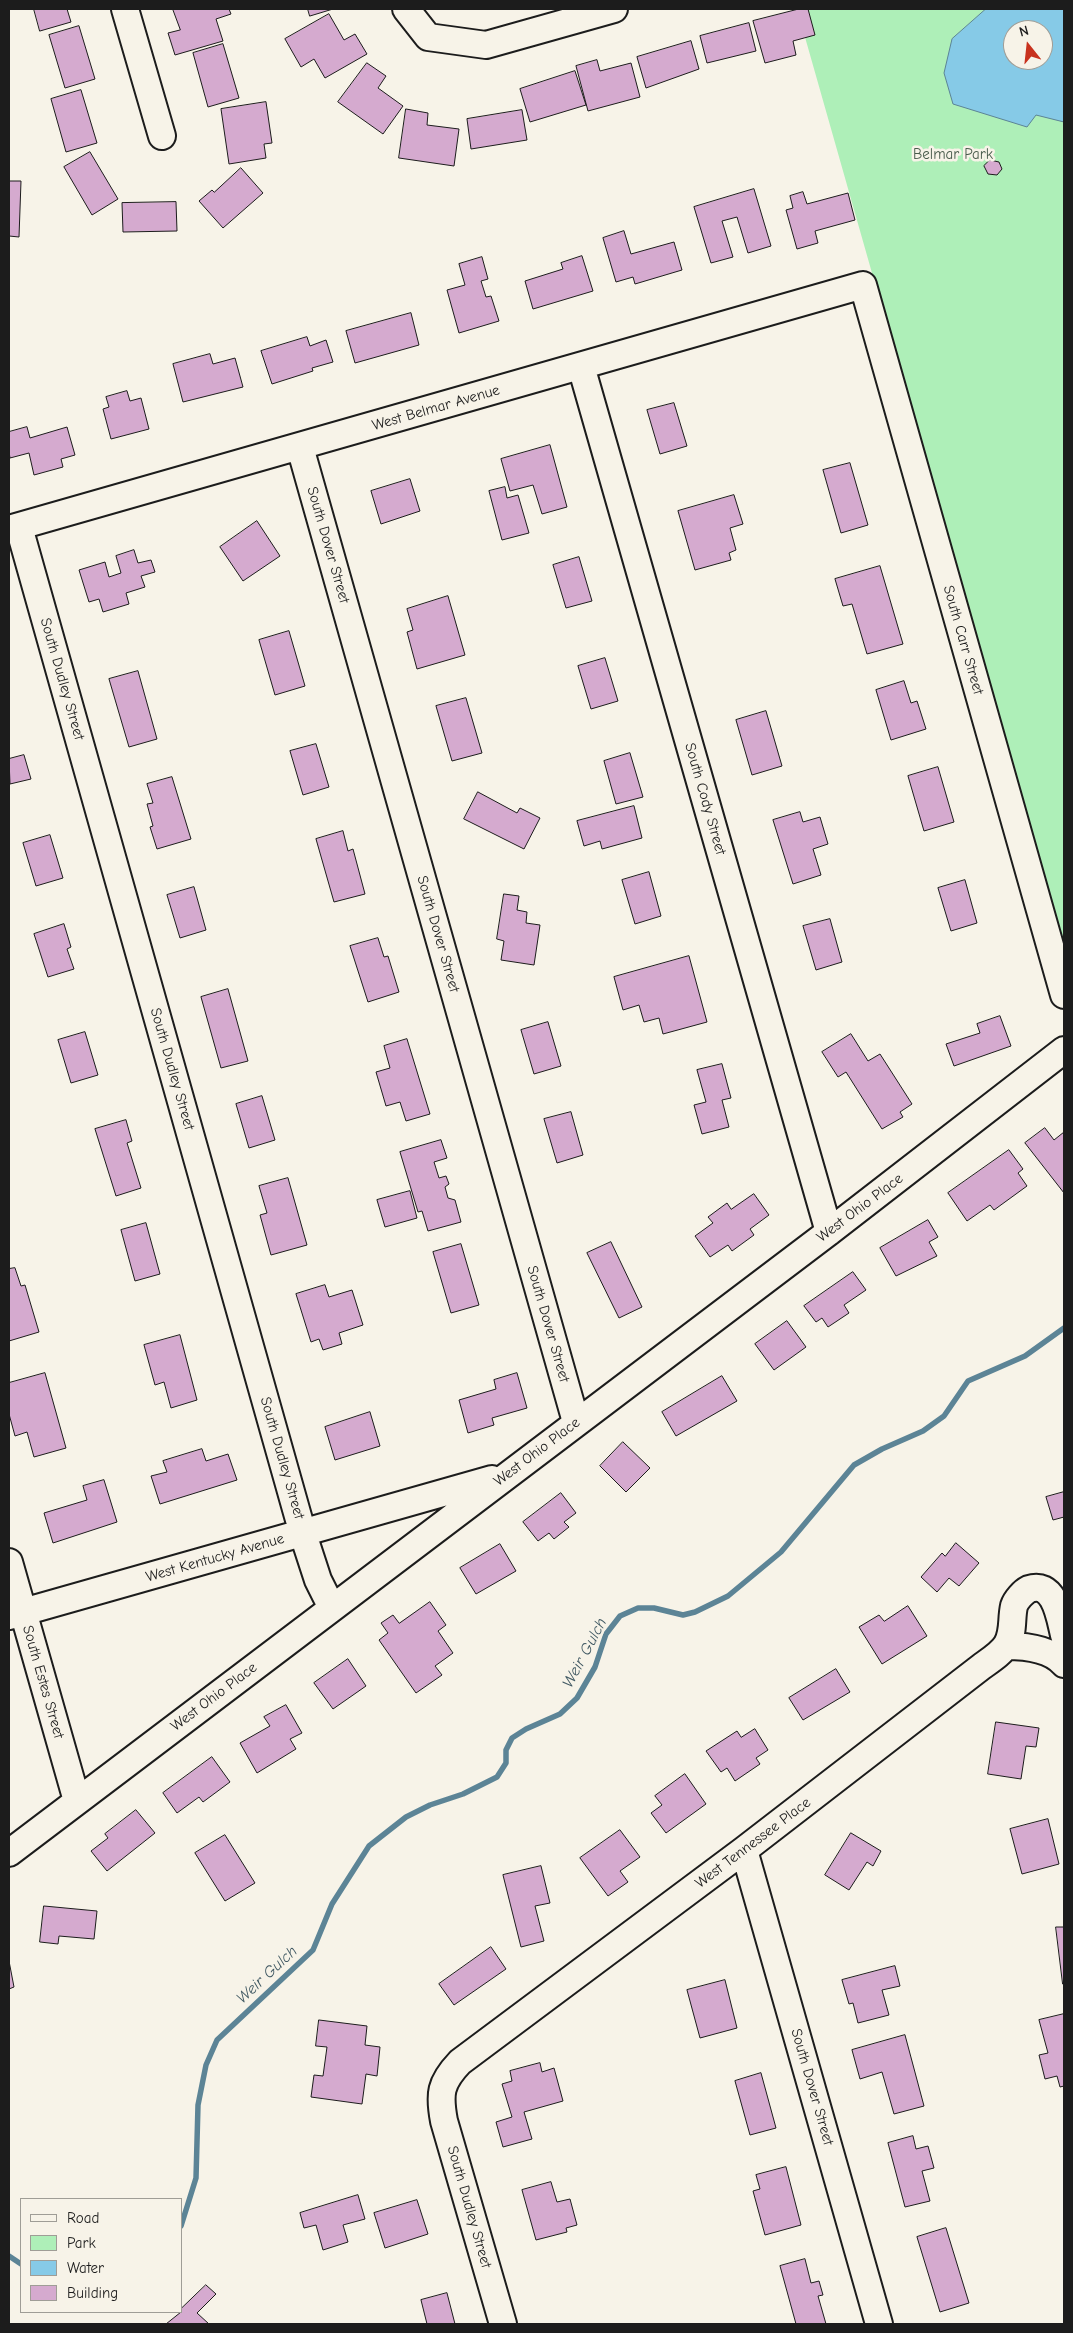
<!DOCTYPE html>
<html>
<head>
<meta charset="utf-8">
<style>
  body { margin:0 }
  #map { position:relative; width:1073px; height:2333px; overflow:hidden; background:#f7f3e8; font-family:"Comic Neue",sans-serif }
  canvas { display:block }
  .frame { position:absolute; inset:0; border:10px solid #1c1c1c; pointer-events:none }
  .legend { position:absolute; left:20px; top:2198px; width:162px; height:115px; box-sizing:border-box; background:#f7f3e8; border:1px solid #9f9d96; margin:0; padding:6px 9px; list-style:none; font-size:15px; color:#1c1c1c }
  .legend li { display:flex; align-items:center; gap:10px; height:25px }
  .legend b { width:25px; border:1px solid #9f9d96 }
  .north { position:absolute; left:1003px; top:20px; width:50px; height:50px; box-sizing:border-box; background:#f7f3e8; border:1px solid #9f9d96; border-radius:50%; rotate:344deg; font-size:14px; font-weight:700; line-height:20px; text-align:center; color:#1c1c1c }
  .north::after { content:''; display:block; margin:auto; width:18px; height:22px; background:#c8321e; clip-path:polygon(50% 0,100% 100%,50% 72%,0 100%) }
</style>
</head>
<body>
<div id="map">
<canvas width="1073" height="2333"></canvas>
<div class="frame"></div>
<ul class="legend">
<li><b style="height:6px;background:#f7f3e8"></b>Road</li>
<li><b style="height:14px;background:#aeefb8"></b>Park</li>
<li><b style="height:14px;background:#86cae7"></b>Water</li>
<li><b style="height:14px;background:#d5aacf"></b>Building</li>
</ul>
<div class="north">N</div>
</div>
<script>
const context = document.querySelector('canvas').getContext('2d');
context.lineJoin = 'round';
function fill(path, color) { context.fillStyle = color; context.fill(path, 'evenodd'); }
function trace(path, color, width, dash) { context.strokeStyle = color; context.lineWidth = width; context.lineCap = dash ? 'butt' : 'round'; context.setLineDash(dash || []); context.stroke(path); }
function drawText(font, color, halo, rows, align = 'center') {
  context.font = font + ' "Comic Neue",sans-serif'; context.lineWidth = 5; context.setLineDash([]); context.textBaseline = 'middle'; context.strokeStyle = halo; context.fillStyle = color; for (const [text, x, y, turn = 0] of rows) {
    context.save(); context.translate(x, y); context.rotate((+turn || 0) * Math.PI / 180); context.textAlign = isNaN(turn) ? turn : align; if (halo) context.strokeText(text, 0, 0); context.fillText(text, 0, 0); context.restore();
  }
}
const green = new Path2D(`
  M797 9H1064V949ZM1013 30H1043V60H1013Z`);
const water = new Path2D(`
  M986 9H1064V122L1036 115 1027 127 953 104 944 73 952 39ZM1013 30H1043V60H1013Z`);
const stream = new Path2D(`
  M181 2226 196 2178 198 2105 206 2065 217 2040 313 1950 332 1904 369 1846 406 1817 430 1805 463 1794 497 1777 506 1763V1750L512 1738 526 1729 560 1714 577 1698 595 1667 606 1634 620 1616 638 1608H654L683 1615 695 1612 728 1596 781 1552 854 1465 882 1449 923 1431 944 1416 968 1381 1025 1356 1064 1328
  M9 2256 21 2264`);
const building = new Path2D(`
  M34 9H67L71 22 40 31Z
  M173 9H229L231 14 216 19 223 41 175 55 168 33 180 30Z
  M308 9H333L310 16Z
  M799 9H808L815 35 793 41 796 55 765 63 753 21Z
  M329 14 344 40 355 34 367 54 325 78 314 59 301 67 285 39Z
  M749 23 756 51 707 63 700 36Z
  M79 26 95 79 65 88 49 35Z
  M691 41 699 69 646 88 637 57Z
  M223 44 239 98 208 107 193 53Z
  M597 60 600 71 631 63 640 97 588 111 576 66Z
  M367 63 386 76 378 88 403 106 383 134 338 102Z
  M575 71 586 105 530 122 520 89Z
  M81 90 97 143 66 152 51 99Z
  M266 102 272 143 264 144 266 158 229 164 221 109Z
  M406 109 428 113 427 125 459 129 454 166 399 158Z
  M522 110 527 140 471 149 467 119Z
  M90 152 118 199 92 215 64 167Z
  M990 160 999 162 1002 169 997 175 988 174 984 166Z
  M241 168 263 193 223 228 199 201 212 190 214 192Z
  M9 181H21L19 237 9 236Z
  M754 189 771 246 748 253 737 217 722 221 733 257 711 263 694 207Z
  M803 192 807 204 848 193 855 220 815 231 818 243 797 249 786 210 793 208 790 196Z
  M176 202 177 231 123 232 122 203Z
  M624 231 631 254 674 242 682 270 635 284 633 277 616 282 603 238Z
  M582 256 593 291 533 309 525 281 563 269 561 263Z
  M482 257 488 279 481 281 486 297 491 296 499 321 459 333 447 290 465 285 459 264Z
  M411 313 419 345 355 363 346 331Z
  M307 337 310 346 326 340 333 362 312 368 313 371 272 384 261 351Z
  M210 354 213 364 235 358 243 387 183 402 173 364Z
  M127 391 130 401 141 398 149 429 111 439 103 409 109 407 106 397Z
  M674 403 687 446 660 454 647 410Z
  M27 427 30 438 67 427 75 455 61 459 63 467 34 475 29 453 10 458 9 452V432Z
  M550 445 567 507 542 514 533 485 510 491 501 459Z
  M850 463 868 525 841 533 823 470Z
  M410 479 420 511 381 524 371 491Z
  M505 487 507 498 518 495 529 533 502 540 489 491Z
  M734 495 743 524 730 528 736 550 729 553 731 560 695 570 678 511Z
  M257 521 280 556 243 581 220 547Z
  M134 550 138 563 151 560 155 572 141 576 145 587 126 593 129 604 103 612 99 599 89 602 79 570 105 562 109 577 121 573 116 556Z
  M579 557 592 601 566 608 553 565Z
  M880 566 903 644 867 654 852 604 843 606 835 579Z
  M448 596 465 655 417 669 407 632 413 630 407 609Z
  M289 631 305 686 275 695 259 640Z
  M605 658 618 701 591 709 578 666Z
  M138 671 157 739 129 747 109 679Z
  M904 681 911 703 917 701 926 729 891 740 876 690Z
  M466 698 482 753 452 761 436 706Z
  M766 711 782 766 752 775 736 720Z
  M316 744 329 787 303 795 290 751Z
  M630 753 643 797 616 804 604 761Z
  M24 755 31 779 10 784 9 759Z
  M938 767 954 822 924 831 908 776Z
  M172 777 191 839 157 849 150 827 153 826 147 804 153 803 147 784Z
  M478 792 517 813 520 808 540 818 524 849 464 819Z
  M634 806 642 838 602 849 600 841 584 846 577 821Z
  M800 812 803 822 820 817 828 844 813 849 821 875 793 884 773 820Z
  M343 831 348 851 353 849 365 894 334 902 316 839Z
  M50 835 63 878 36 886 23 843Z
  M649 872 661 916 635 924 622 880Z
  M965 880 977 923 951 931 938 888Z
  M194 887 206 930 180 938 167 895Z
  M504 894 519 896 517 910 527 912 526 923 540 925 534 965 501 960 504 941 497 939Z
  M830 919 842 962 816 970 803 926Z
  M64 924 71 947 67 949 74 969 48 977 34 934Z
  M378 938 384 957 388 956 399 992 368 1002 350 946Z
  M689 956 707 1022 663 1034 659 1018 644 1022 639 1005 623 1010 614 977Z
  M228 989 248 1061 221 1068 201 997Z
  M1000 1016 1011 1046 954 1066 946 1044 980 1033 977 1024Z
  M548 1022 561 1066 534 1074 521 1030Z
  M85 1032 98 1075 71 1083 58 1040Z
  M851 1034 868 1061 880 1054 912 1104 900 1112 903 1117 882 1129 846 1072 838 1077 822 1052Z
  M407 1039 430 1114 406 1121 400 1102 386 1106 376 1072 390 1068 384 1046Z
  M722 1064 731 1098 722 1100 729 1127 702 1134 694 1105 706 1102 697 1070Z
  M262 1096 275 1140 249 1148 236 1104Z
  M571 1112 583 1155 557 1163 544 1119Z
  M126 1120 132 1141 127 1143 141 1188 116 1196 95 1129Z
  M1045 1128 1054 1140 1064 1132V1193L1025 1143Z
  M441 1140 447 1158 434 1162 439 1178 446 1176 449 1184 445 1187 448 1198 455 1200 461 1222 428 1231 422 1211 418 1212 400 1152Z
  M1009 1150 1023 1169 1018 1173 1027 1186 994 1210 990 1205 967 1221 948 1193Z
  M288 1178 307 1245 271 1255 260 1215 267 1213 259 1186Z
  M410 1191 417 1218 385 1227 377 1200Z
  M754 1194 769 1215 750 1229 754 1235 732 1251 728 1245 710 1257 695 1236 713 1223 708 1217 727 1203 731 1209Z
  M928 1220 938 1237 929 1242 937 1256 896 1276 880 1248Z
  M146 1223 160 1274 135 1281 121 1230Z
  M611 1242 642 1307 619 1318 587 1253Z
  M461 1244 479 1305 451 1313 433 1252Z
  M15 1268 21 1286 25 1285 39 1332 9 1341V1269Z
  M853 1272 866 1290 844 1305 849 1313 828 1327 822 1318 816 1322 804 1306Z
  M325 1285 329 1297 352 1290 363 1325 339 1333 342 1344 323 1350 319 1339 311 1342 296 1294Z
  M787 1321 806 1347 774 1370 755 1344Z
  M180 1335 197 1400 171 1408 164 1382 155 1385 144 1345Z
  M45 1373 66 1448 34 1457 27 1432 15 1436 9 1414V1383Z
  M517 1373 527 1408 492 1418 494 1425 468 1433 459 1400 496 1389 494 1380Z
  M722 1376 737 1401 676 1436 662 1412Z
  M370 1412 380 1446 335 1460 325 1427Z
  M623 1442 650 1468 626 1492 600 1466Z
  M202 1449 206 1461 228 1454 237 1480 160 1504 151 1476 167 1472 163 1461Z
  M104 1480 117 1522 53 1543 44 1513 87 1500 83 1486Z
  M1064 1492V1517L1053 1520 1046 1497Z
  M561 1493 576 1513 564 1522 569 1527 554 1539 549 1533 538 1541 523 1522Z
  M956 1543 979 1563 959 1586 949 1578 937 1592 921 1577 942 1553 945 1556Z
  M500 1544 516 1571 476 1594 460 1568Z
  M430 1602 446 1625 438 1631 453 1653 435 1666 442 1675 416 1693 379 1640 388 1633 381 1623 393 1615 399 1623Z
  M908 1606 927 1636 882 1664 859 1627 879 1615 884 1621Z
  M348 1659 366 1686 333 1709 314 1683Z
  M836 1669 850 1692 803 1720 789 1698Z
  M286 1705 302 1733 290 1739 296 1749 257 1773 240 1743 270 1726 264 1717Z
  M996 1722 1039 1728 1036 1747 1026 1746 1021 1779 988 1774Z
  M755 1729 768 1750 756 1758 760 1764 735 1781 727 1768 721 1772 706 1751 737 1731 741 1737Z
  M212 1757 230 1782 203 1802 199 1797 177 1813 163 1793Z
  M685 1774 706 1804 666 1833 651 1813 662 1805 655 1796Z
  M136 1810 155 1833 107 1871 91 1851 108 1838 105 1834Z
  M1048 1819 1059 1864 1022 1874 1010 1829Z
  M620 1830 640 1857 620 1871 628 1882 608 1896 580 1858Z
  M851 1833 881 1851 873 1866 867 1862 849 1890 825 1875Z
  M225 1835 255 1883 225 1901 195 1853Z
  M541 1866 550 1903 535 1906 544 1941 521 1947 503 1875Z
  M44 1906 97 1911 94 1939 59 1936 58 1944 40 1942Z
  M1056 1927H1064V1984H1063Z
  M491 1947 506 1969 454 2005 439 1984Z
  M9 1961 14 1987 9 1989Z
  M895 1966 900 1986 882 1990 889 2015 858 2023 853 2003 849 2004 842 1980Z
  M725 1980 737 2028 700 2038 687 1990Z
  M1064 2014V2086L1060 2087 1057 2076 1045 2079 1039 2055 1048 2053 1039 2020Z
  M319 2020 367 2026 365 2045 380 2047 377 2076 366 2074 362 2104 311 2097 314 2075 323 2076 327 2047 316 2046Z
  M905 2035 924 2106 894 2114 882 2072 860 2079 852 2050Z
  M540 2063 542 2072 554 2068 563 2101 524 2112 532 2139 503 2147 496 2122 512 2117 502 2084 512 2081 510 2071Z
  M761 2073 776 2128 750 2135 735 2081Z
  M913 2136 916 2149 928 2146 934 2168 922 2171 930 2201 905 2207 888 2143Z
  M786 2167 801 2225 765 2235 753 2191 760 2189 756 2175Z
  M551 2182 557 2202 570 2199 577 2225 566 2228 567 2232 536 2240 522 2190Z
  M358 2195 365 2219 343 2225 348 2242 323 2250 316 2225 304 2228 300 2213Z
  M417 2200 428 2234 385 2248 374 2213Z
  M946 2228 969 2303 940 2312 917 2237Z
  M805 2259 811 2283 819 2281 823 2295 818 2296 826 2324H796L780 2266Z
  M206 2285 216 2294 197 2313 209 2324H166L181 2312V2309Z
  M447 2293 455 2324H427L421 2300Z`);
const minor = new Path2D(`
  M125 9 162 136
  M406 9 428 37 486 45 614 9
  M581 366 829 1232
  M300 447 576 1422
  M19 527 303 1534 318 1580 332 1608
  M9 529 863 285 1064 995
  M9 1562 77 1801
  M9 1616 492 1479
  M1006 1646C1025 1646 1051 1649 1064 1664
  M744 1850 879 2324
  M9 1853 829 1232 1064 1050
  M503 2324 444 2121C439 2094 440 2083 460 2062L744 1850 981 1667C989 1661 1002 1653 1007 1644 1014 1632 1011 1619 1014 1606 1016 1600 1023 1592 1029 1589 1055 1580 1060 1619 1064 1635`);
const parkNames = [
  ["Belmar Park",953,155]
];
const streetNames = [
  ["West Belmar Avenue",436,408,-16],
  ["South Dover Street",328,545,74],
  ["South Carr Street",963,640,74],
  ["South Dudley Street",62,679,74],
  ["South Cody Street",705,799,74],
  ["South Dover Street",438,934,74],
  ["South Dudley Street",172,1069,74],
  ["West Ohio Place",860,1208,-37],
  ["South Dover Street",548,1324,74],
  ["West Ohio Place",537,1452,-37],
  ["South Dudley Street",282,1458,74],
  ["West Kentucky Avenue",215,1558,-16],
  ["South Estes Street",43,1682,74],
  ["West Ohio Place",214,1697,-37],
  ["West Tennessee Place",753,1843,-37],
  ["South Dover Street",812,2087,74],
  ["South Dudley Street",469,2207,74]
];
const waterNames = [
  ["Weir Gulch",585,1653,-62],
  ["Weir Gulch",267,1975,-43]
];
fill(green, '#aeefb8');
fill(water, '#86cae7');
trace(water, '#5c8496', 1);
trace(stream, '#5c8496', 5.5);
fill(building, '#d5aacf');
trace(building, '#1c1c1c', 1);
trace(minor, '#1c1c1c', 30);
trace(minor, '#f7f3e8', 26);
drawText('15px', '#485b4b', '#f7f3e8', parkNames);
drawText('15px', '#1c1c1c', '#f7f3e8', streetNames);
drawText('italic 16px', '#415963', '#f7f3e8', waterNames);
</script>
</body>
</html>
